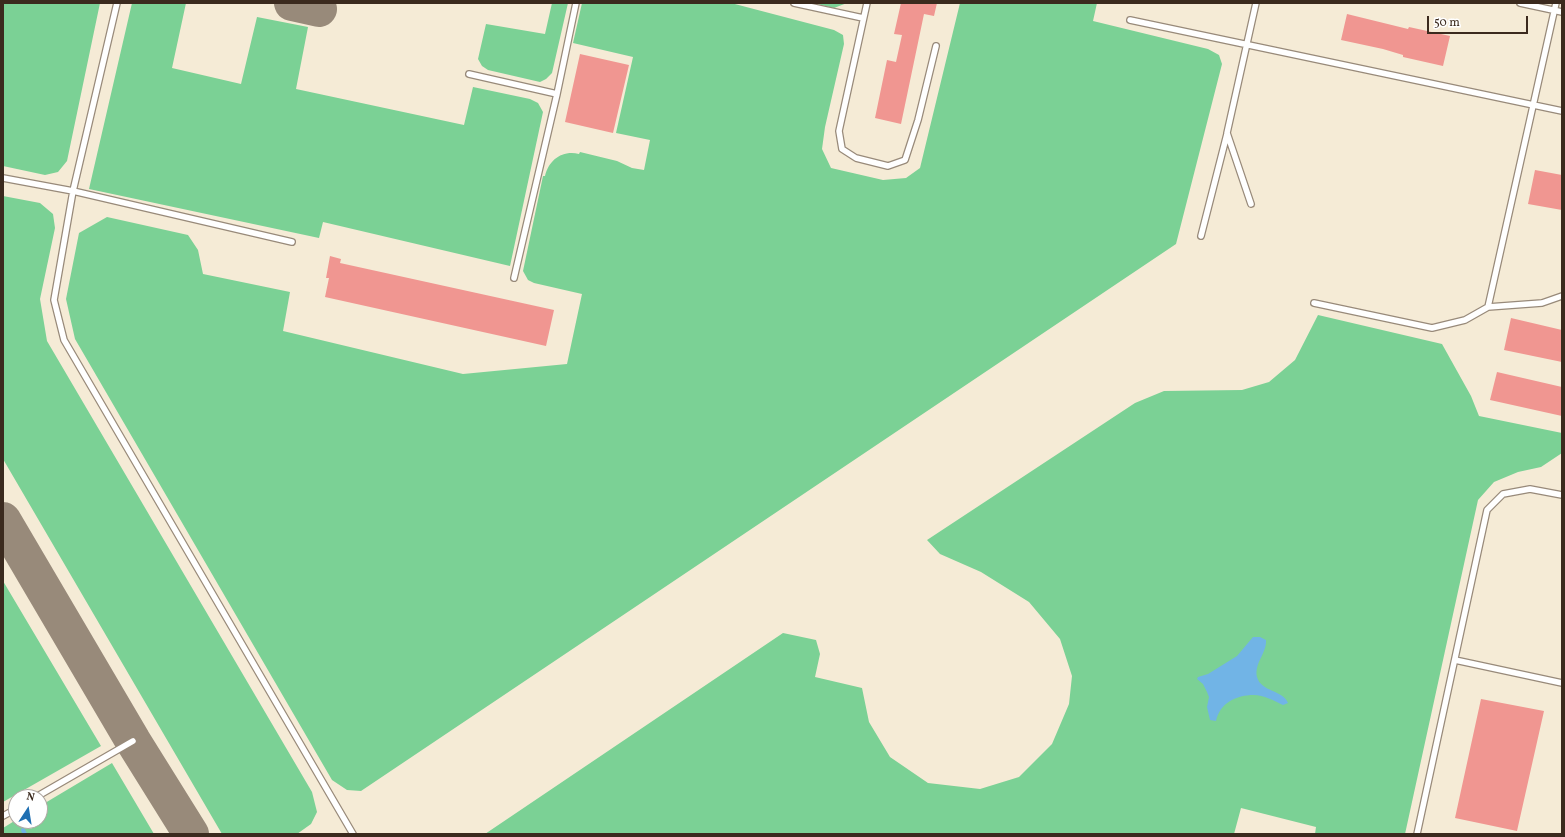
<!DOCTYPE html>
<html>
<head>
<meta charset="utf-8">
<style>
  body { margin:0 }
  #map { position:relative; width:1565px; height:837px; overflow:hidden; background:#f5ebd6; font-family:Vollkorn,serif }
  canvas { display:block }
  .frame { position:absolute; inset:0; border:4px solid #3b2a1e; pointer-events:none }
  .north { position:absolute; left:8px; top:789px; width:40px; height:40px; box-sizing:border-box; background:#fff; border:1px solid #b1aaa5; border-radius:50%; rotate:12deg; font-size:11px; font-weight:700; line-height:16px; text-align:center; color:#3b2a1e }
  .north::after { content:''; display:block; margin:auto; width:14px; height:18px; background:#1f6fb2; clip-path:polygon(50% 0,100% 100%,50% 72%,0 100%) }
  .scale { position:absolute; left:1427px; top:16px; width:101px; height:18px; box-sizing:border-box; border:2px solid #3b2a1e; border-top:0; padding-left:5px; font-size:12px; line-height:14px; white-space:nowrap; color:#3b2a1e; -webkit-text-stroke:3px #fff; paint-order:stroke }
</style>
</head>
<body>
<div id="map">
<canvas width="1565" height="837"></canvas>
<div class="frame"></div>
<div class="north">N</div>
<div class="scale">50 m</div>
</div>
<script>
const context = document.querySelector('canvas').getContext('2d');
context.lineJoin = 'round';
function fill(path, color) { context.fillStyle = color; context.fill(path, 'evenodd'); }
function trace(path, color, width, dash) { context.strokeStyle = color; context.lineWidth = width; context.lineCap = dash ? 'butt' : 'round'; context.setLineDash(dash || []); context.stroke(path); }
const green = new Path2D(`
  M3 3H100L67 161 58 172 45 175 3 166Z
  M132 3H186L172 68 241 84 257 17 308 27 296 89 464 125 473 87 530 99 538 103 543 112 510 266 323 222 319 238 89 189Z
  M552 3H568L552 73 546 79 540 82 488 70 482 66 478 59 486 24 545 34Z
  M582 3H731L834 30 843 35 844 44 825 127 822 149 831 168 883 180 906 178 920 168 960 3H1097L1093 21 1208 49 1219 55 1222 64 1176 244 361 791 347 790 332 780 75 339 66 299 79 233 107 217 188 235 198 250 203 274 290 292 283 331 463 374 567 364 582 294 534 283 528 280 523 271 543 176H545C549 160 562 150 579 154L580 152 617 161 632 168 644 170 650 140 616 133 633 57 573 43Z
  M813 3H847L834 8Z
  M3 196 40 203 53 214 55 228 40 299 47 341 312 792 317 812 311 824 297 834H222L3 459Z
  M1318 315 1442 344 1471 396 1479 416 1562 433V453L1541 467 1518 472 1494 482 1478 500 1405 834H1315L1316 827 1241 808 1234 834H485L783 633 816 640 820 654 815 677 862 688 869 722 890 757 928 783 980 789 1019 777 1052 744 1069 704 1072 676 1060 639 1029 602 981 572 940 554 927 540 1135 403 1164 391 1242 390 1269 382 1295 360Z
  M3 581 101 746 3 802Z
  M112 763 154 834H3V828L16 820 40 821V806Z`);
const water = new Path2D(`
  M1253 637H1260L1266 640C1267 653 1254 663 1257 677 1261 692 1283 690 1288 703L1283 705C1275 701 1263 695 1254 695 1236 695 1220 703 1216 721L1210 720 1207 707 1209 697 1207 692 1203 684 1197 679 1198 677 1208 674 1237 656Z`);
const stream = new Path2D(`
  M23 830 25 834`);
const taxiway = new Path2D(`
  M292 3 319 9
  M3 520 133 741 191 834`);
const building = new Path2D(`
  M901 3H937L934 16 924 14 901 124 875 118 887 60 896 62 902 35 894 34Z
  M1347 14 1408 29 1409 27 1450 36 1443 66 1403 57V55L1383 49 1341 40Z
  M580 54 629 65 613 133 565 122Z
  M1535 170 1562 175V210L1528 204Z
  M330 256 341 259 340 263 554 310 546 346 325 297 329 278H326Z
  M1511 318 1562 330V362L1504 350Z
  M1497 372 1562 387V416L1490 400Z
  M1481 699 1544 711 1517 831 1455 818Z`);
const service = new Path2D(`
  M117 3 73 191 54 300 64 340 353 834
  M794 3 863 18
  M867 3 839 131 842 149 856 158 888 166 905 160 918 120 936 46
  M1520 3 1562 12
  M1130 20 1562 111
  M469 74 557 94
  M3 178 73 191 292 242
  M1251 204 1227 133 1256 3
  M1201 236 1227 134
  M514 278 557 94 576 3
  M1314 303 1432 328 1465 320 1488 307 1556 3
  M1488 307 1542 303 1562 296
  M1455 660 1562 683
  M36 797 133 741
  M3 816 16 809
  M1417 834 1487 510 1503 494 1530 489 1562 495`);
fill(green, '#7bd195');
fill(water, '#71b4e6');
trace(stream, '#71b4e6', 4);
trace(taxiway, '#988a7a', 36);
fill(building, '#f09691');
trace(service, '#988a7a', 8);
trace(service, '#fff', 5.5);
</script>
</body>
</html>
